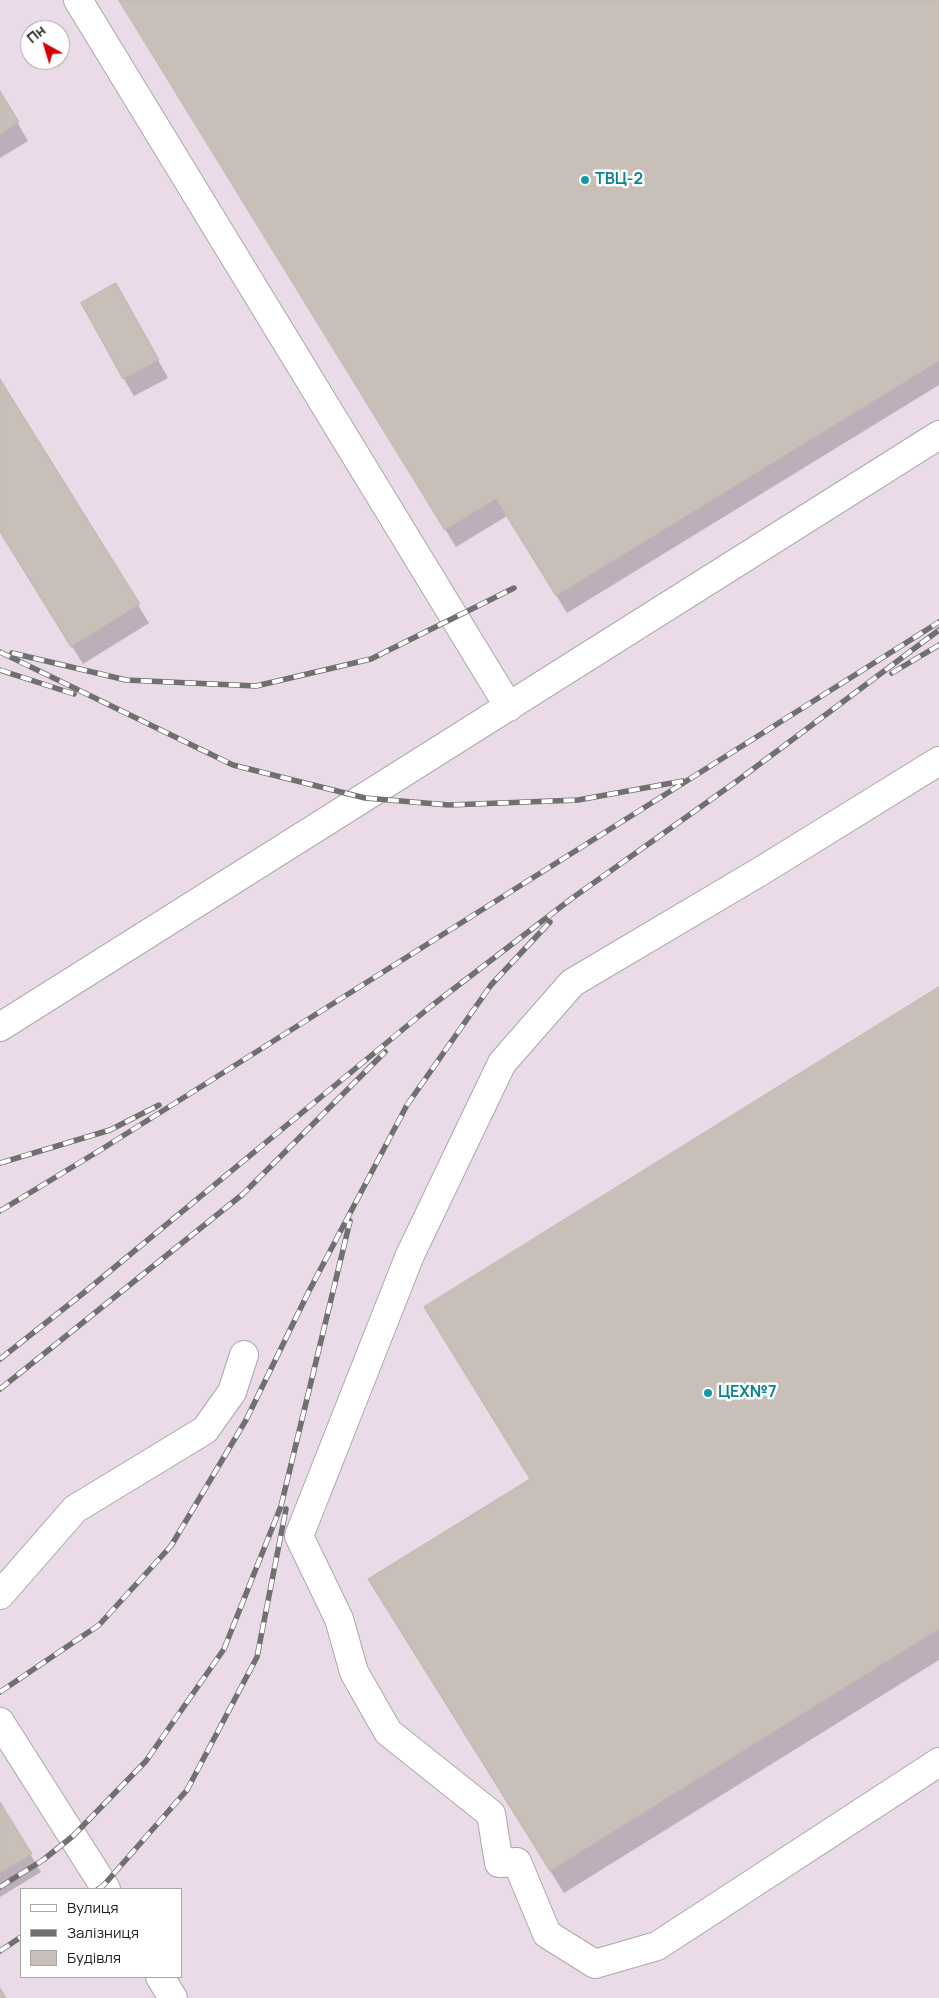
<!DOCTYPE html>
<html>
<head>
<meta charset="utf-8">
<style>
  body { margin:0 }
  #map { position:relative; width:939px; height:1998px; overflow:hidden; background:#f2efe9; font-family:Manrope,sans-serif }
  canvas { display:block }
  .legend { position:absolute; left:20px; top:1888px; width:162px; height:90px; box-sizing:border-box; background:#fff; border:1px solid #a7a7a7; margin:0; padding:6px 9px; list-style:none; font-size:15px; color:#222 }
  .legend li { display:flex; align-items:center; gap:10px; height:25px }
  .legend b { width:25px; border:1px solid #a7a7a7 }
  .north { position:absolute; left:20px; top:20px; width:50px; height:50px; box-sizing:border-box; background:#fff; border:1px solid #a7a7a7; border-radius:50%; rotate:321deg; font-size:14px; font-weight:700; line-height:20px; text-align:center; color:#222 }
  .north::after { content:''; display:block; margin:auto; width:18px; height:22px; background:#d40000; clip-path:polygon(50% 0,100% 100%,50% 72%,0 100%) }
</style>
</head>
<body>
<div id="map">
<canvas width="939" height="1998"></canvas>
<ul class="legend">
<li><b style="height:6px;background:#fff"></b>Вулиця</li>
<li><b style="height:6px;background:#707070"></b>Залізниця</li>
<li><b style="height:14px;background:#c7bfb8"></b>Будівля</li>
</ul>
<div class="north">Пн</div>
</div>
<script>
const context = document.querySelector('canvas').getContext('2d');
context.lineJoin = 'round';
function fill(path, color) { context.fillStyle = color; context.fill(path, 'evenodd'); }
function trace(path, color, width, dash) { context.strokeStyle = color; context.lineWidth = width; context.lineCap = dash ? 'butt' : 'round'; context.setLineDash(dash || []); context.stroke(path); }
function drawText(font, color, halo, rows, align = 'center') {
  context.font = font + ' Manrope,sans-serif'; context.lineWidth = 5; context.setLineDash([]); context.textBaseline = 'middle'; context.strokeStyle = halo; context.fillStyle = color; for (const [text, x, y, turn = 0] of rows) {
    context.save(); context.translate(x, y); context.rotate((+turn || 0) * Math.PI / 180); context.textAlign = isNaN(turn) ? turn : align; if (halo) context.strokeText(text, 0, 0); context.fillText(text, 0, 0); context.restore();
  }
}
const industrial = new Path2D(`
  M0 0H939V1998H0ZM30 30H60V60H30ZM21 1889H181V1977H21Z`);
const shadow = new Path2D(`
  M120 0H939V385L567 613 507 516 456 547Z
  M0 93 28 141 0 158Z
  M126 302 168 378 134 396 124 379Z
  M0 382 149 623 83 664 0 531Z
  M939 988V1660L564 1893 383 1602 531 1480Z
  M0 1805 41 1872 0 1897Z`);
const building = new Path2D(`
  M119 0H939V361L556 596 496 499 445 530Z
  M0 91 19 122 0 134Z
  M116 283 159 360 123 379 81 303Z
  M0 379 140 604 71 647 0 532Z
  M939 987V1629L550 1871 368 1579 530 1479 424 1307Z
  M0 1802 32 1854 0 1873Z
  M0 1988 6 1998H0Z`);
const minor = new Path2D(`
  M78 0 509 707
  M939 761 761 871 572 983 502 1063 410 1255 299 1536 339 1619 354 1672 388 1732 491 1814 499 1863 517 1862 547 1934 595 1964 657 1946 939 1762
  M0 1027 939 435
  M0 1595 75 1509 205 1430 232 1392 244 1355
  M0 1722 106 1889
  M160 1977 173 1998`);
const rail = new Path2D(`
  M0 652 233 765 365 798 449 805 578 800 683 781
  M12 653 126 680 256 686 371 659 514 588
  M0 670 74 694
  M892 673 939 645
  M0 1163 110 1130 159 1105
  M0 1211 102 1149 939 622
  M0 1359 81 1295 430 1007 571 899 737 781 939 630
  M0 1389 243 1194 385 1052
  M0 1692 99 1625 171 1546 246 1420 309 1291 407 1105 491 985 550 922
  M0 1887 43 1860 73 1836 146 1761 224 1649 281 1506 350 1221
  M98 1889 103 1886 187 1790 257 1657 286 1509
  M0 1951 21 1937`);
const markers = [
  [585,180,5,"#0f9aa8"],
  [708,1393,5,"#0f9aa8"]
];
const cultureNames = [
  ["ТВЦ-2",595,180],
  ["ЦЕХ№7",718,1393]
];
fill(industrial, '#ebdbe8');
fill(shadow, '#0003');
fill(building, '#c7bfb8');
trace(building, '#c4b6ab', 1);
trace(minor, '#a9a9a9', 30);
trace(minor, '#fff', 28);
trace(rail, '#707070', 5.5);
trace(rail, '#fff', 4, [11]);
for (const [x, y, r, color] of markers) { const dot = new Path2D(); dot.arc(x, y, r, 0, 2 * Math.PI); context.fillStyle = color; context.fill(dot); trace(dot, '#fff', 2); }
drawText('bold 16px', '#0d838f', '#fff', cultureNames, 'left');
</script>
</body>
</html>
